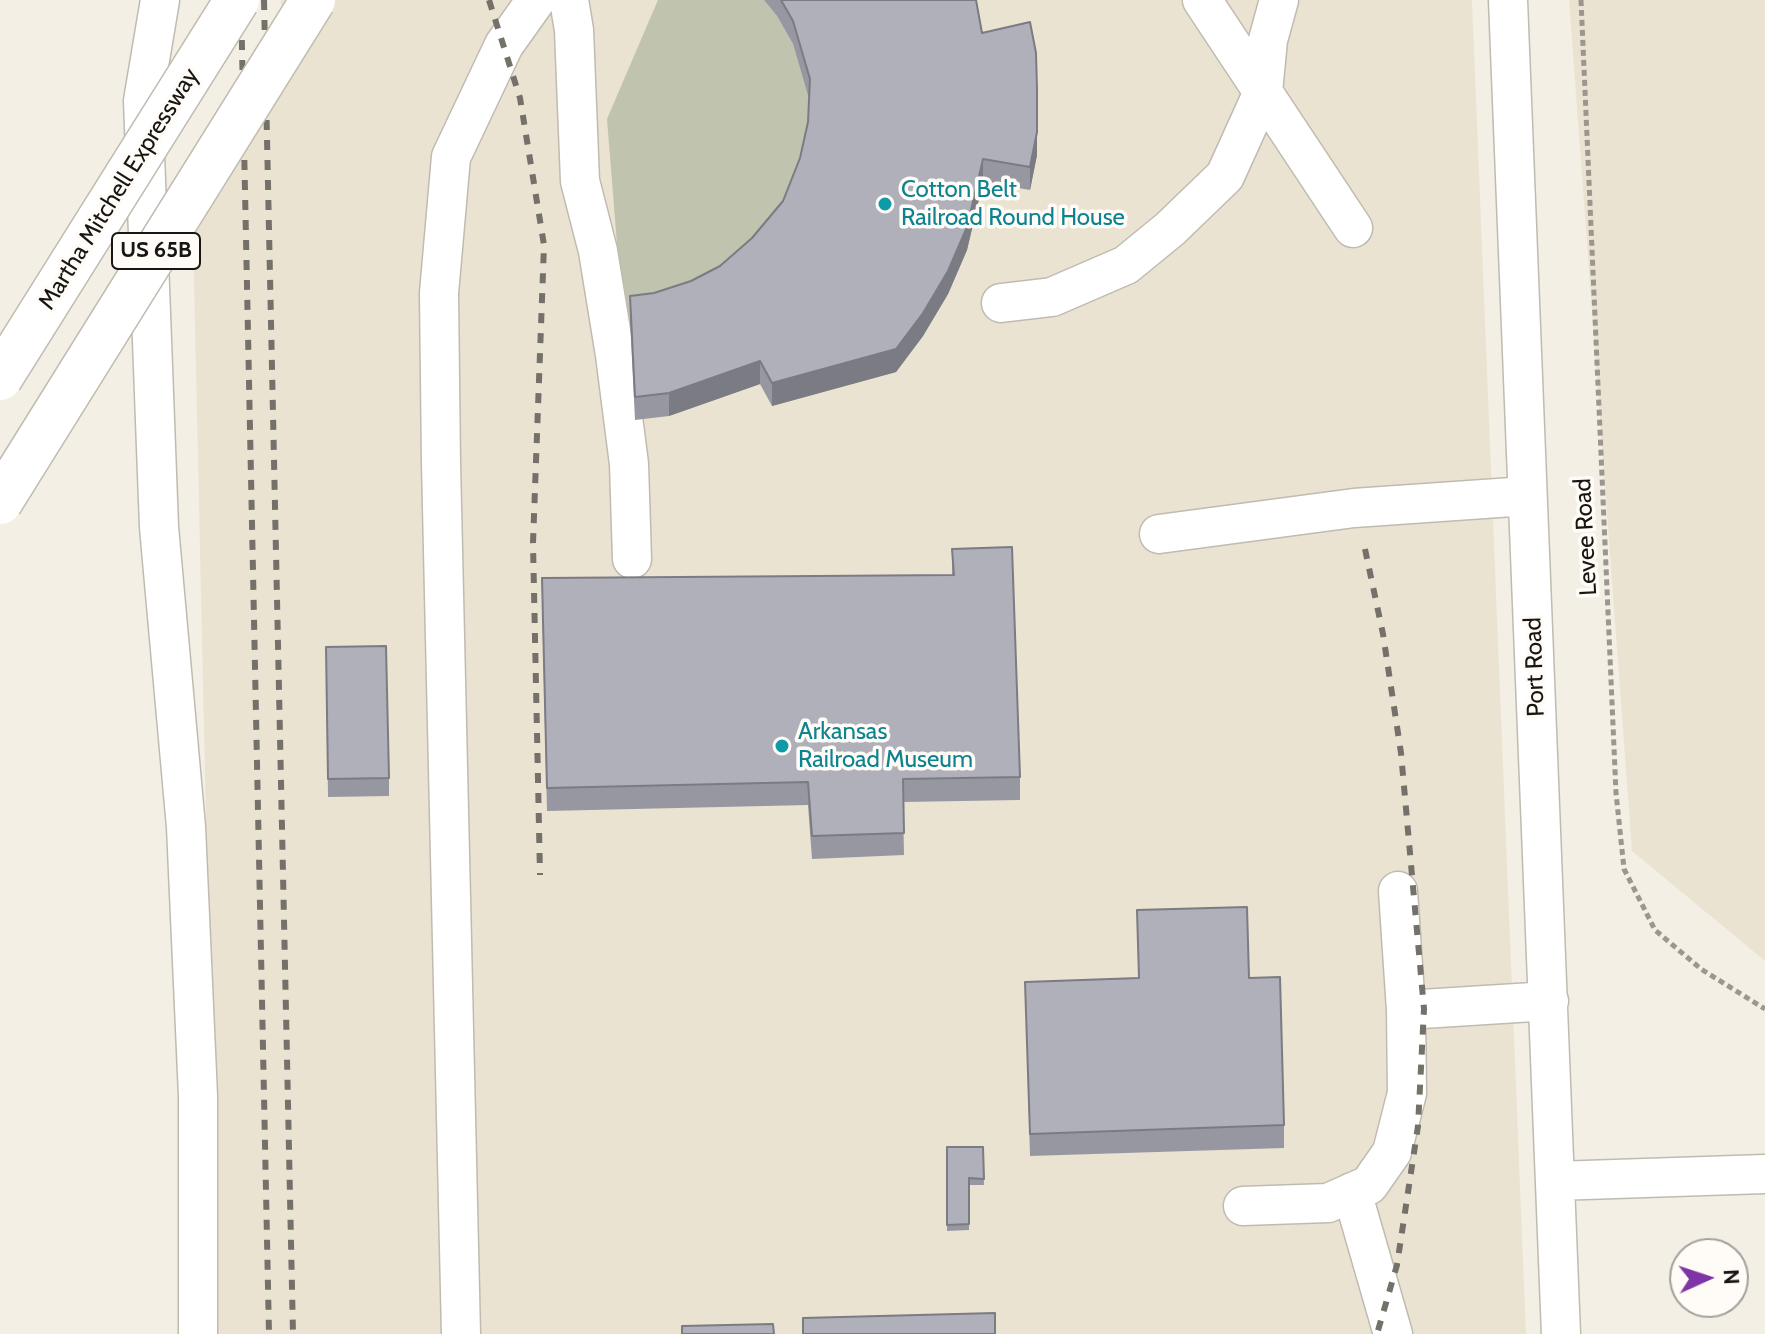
<!DOCTYPE html>
<html>
<head>
<meta charset="utf-8">
<style>
  body { margin:0 }
  #map { position:relative; width:1765px; height:1334px; overflow:hidden; background:#f4efe4; font-family:Cabin,sans-serif }
  canvas { display:block }
  .north { position:absolute; left:1669px; top:1238px; width:80px; height:80px; box-sizing:border-box; background:#fffcf8; border:2px solid #a3a09c; border-radius:50%; rotate:87deg; font-size:22px; font-weight:700; line-height:32px; text-align:center; color:#181612 }
  .north::after { content:''; display:block; margin:auto; width:28px; height:36px; background:#7e35a7; clip-path:polygon(50% 0,100% 100%,50% 72%,0 100%) }
</style>
</head>
<body>
<div id="map">
<canvas width="1765" height="1334"></canvas>
<div class="north">N</div>
</div>
<script>
const context = document.querySelector('canvas').getContext('2d');
context.lineJoin = 'round';
function fill(path, color) { context.fillStyle = color; context.fill(path, 'evenodd'); }
function trace(path, color, width, dash) { context.strokeStyle = color; context.lineWidth = width; context.lineCap = dash ? 'butt' : 'round'; context.setLineDash(dash || []); context.stroke(path); }
function drawText(font, color, halo, rows, align = 'center') {
  context.font = font + ' Cabin,sans-serif'; context.lineWidth = 7; context.setLineDash([]); context.textBaseline = 'middle'; context.strokeStyle = halo; context.fillStyle = color; for (const [text, x, y, turn = 0] of rows) {
    context.save(); context.translate(x, y); context.rotate((+turn || 0) * Math.PI / 180); context.textAlign = isNaN(turn) ? turn : align; if (halo) context.strokeText(text, 0, 0); context.fillText(text, 0, 0); context.restore();
  }
}
const built = new Path2D(`
  M281 0H1472L1526 1334H213L209 954 193 237 284 89Z
  M1569 0H1765V961L1632 851Z`);
const green = new Path2D(`
  M658 0H764L777 16 793 44 810 102V123L800 181 752 261 630 319H623L607 119Z`);
const path = new Path2D(`
  M1581 0 1616 793 1624 869 1655 930 1701 969 1765 1009`);
const minor = new Path2D(`
  M160 0 143 101 159 527 186 827 198 1096V1334
  M569 0 574 30 580 181 598 251 615 355 629 464 632 559
  M1202 0 1353 228
  M1508 0 1561 1334
  M1001 303 1052 297 1126 265 1170 229 1225 176 1263 92 1268 40 1279 0
  M1159 534 1354 508 1527 496
  M1398 891 1406 1010 1549 1001
  M1555 1181 1765 1174
  M1352 1192 1393 1334
  M1243 1206 1328 1203 1369 1185 1392 1152 1407 1093 1406 1010
  M461 1334 441 463 439 293 451 157 504 45 536 0`);
const rail = new Path2D(`
  M241 0 269 1334
  M264 0 293 1334
  M489 0 520 98 544 245 533 543 540 875
  M1365 549 1383 634 1401 753 1424 1009 1418 1126 1397 1265 1377 1334`);
const highwayBridge = new Path2D(`
  M0 378 237 0
  M0 502 313 0`);
const wall = new Path2D(`
  M764 0H976L982 33 1037 155 1030 190 983 182 967 250 948 294 923 336 896 372 772 406 760 384 669 416 635 420 630 319V296L654 293 691 281 720 266 752 238 783 201 800 158 808 122 809 99 793 44 777 16Z
  M952 549 1020 777V800L903 802 904 855 812 859 808 805 547 811 542 601 952 575Z
  M326 647 389 778V796L328 797Z
  M1137 910 1249 978 1284 1125V1148L1030 1156 1025 982 1139 978Z
  M947 1147H983L984 1185H969V1230L947 1231Z`);
const shadedWall = new Path2D(`
  M1037 112V155L1030 190V167Z
  M983 159V182L967 250 948 294 923 336 896 372 772 406V383Z
  M760 361V384L669 416V393Z`);
const building = new Path2D(`
  M781 0H976L982 33 1030 22 1036 53 1037 89V132L1030 167 983 159 967 227 948 271 923 313 896 349 772 383 760 361 669 393 635 397 630 296 654 293 691 281 720 266 752 238 783 201 800 158 808 122 810 79 793 21Z
  M1012 547 1020 777 903 779 904 833 812 836 808 782 547 788 542 578 954 575 952 549Z
  M386 646 389 778 328 779 326 647Z
  M1247 907 1249 978 1280 977 1284 1125 1030 1134 1025 982 1139 978 1137 910Z
  M947 1147H983L984 1179 969 1178V1224L947 1225Z
  M995 1313V1334H803V1318Z
  M773 1324 774 1334H682V1326Z`);
const markers = [
  [885,204,8,"#0f9aa8"],
  [782,746,8,"#0f9aa8"]
];
const shields = [
  [156,251,88]
];
const shieldNames = [
  ["US 65B",156,251]
];
const streetNames = [
  ["Martha Mitchell Expressway",119,189,-58],
  ["Levee Road",1586,537,-93],
  ["Port Road",1535,667,-92]
];
const cultureNames = [
  ["Cotton Belt",901,190],
  ["Railroad Round House",901,218],
  ["Arkansas",798,732],
  ["Railroad Museum",798,760]
];
fill(built, '#ebe3d1');
fill(green, '#c0c3ad');
trace(minor, '#c0bbb1', 41);
trace(path, '#9b978f', 5, [6, 4]);
trace(minor, '#fff', 38);
trace(rail, '#74716a', 6, [10, 10]);
trace(highwayBridge, '#c0bbb1', 47, []);
trace(highwayBridge, '#fff', 44);
fill(wall, '#9797a1');
fill(shadedWall, '#7b7b83');
fill(building, '#b0b0bb');
trace(building, '#7b7b83', 2);
for (const [x, y, r, color] of markers) { const dot = new Path2D(); dot.arc(x, y, r, 0, 2 * Math.PI); context.fillStyle = color; context.fill(dot); trace(dot, '#fffcf8', 3); }
for (const [x, y, w] of shields) { const box = new Path2D(); box.roundRect(x - w / 2, y - 18, w, 36, 6); context.fillStyle = '#fffcf8'; context.fill(box); trace(box, '#181612', 2); }
drawText('bold 22px', '#181612', null, shieldNames);
drawText('24px', '#181612', '#fffcf8', streetNames);
drawText('24px', '#0d838f', '#fffcf8', cultureNames, 'left');
</script>
</body>
</html>
